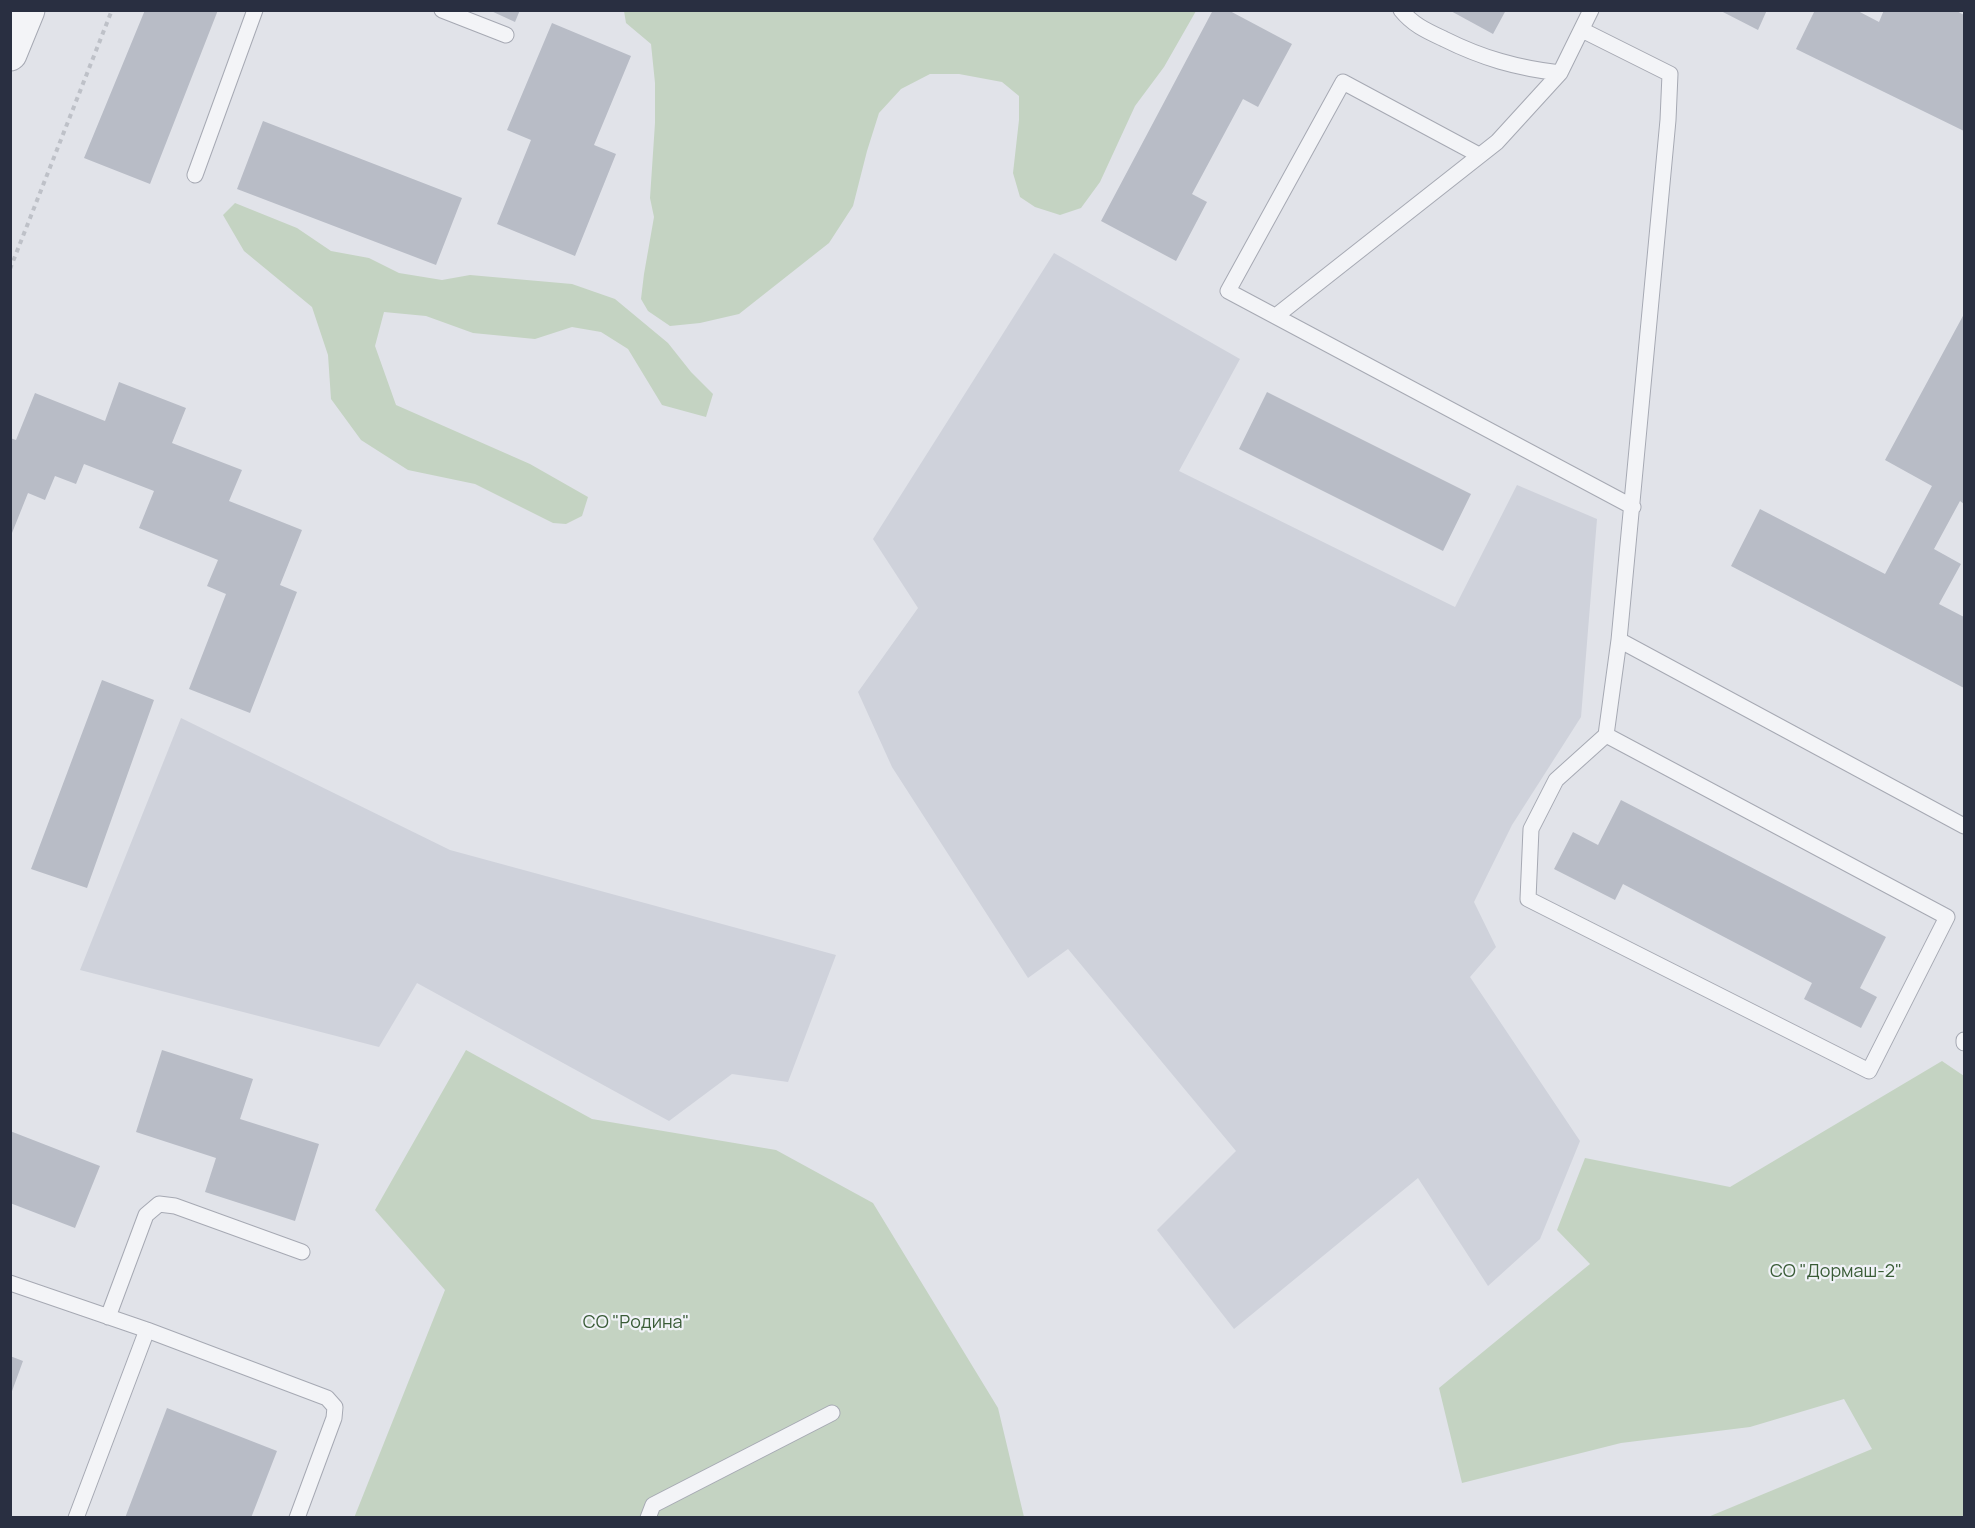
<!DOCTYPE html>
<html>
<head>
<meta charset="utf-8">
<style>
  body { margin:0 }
  #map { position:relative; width:1975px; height:1528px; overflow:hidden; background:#e1e3e9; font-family:Manrope,sans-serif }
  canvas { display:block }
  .frame { position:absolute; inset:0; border:12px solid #292f41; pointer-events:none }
</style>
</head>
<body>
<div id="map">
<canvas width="1975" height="1528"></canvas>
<div class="frame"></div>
</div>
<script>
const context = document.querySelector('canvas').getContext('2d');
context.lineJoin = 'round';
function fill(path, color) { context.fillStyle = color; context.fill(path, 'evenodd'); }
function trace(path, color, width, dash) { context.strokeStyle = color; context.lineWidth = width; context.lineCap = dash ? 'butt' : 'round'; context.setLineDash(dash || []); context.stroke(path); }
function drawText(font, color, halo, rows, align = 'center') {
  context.font = font + ' Manrope,sans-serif'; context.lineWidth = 4.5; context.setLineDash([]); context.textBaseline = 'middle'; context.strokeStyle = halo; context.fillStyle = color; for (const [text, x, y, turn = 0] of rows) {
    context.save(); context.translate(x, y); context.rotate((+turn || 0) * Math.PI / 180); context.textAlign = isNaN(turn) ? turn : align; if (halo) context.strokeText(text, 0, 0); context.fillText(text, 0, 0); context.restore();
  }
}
const built = new Path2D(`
  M1054 253 1240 359 1179 471 1455 607 1517 485 1597 519 1581 717 1512 825 1474 902 1496 947 1470 977 1580 1141 1540 1239 1488 1286 1418 1178 1234 1329 1157 1230 1236 1151 1068 949 1028 978 892 767 858 692 918 608 873 539Z
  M181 718 450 850 836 955 788 1082 732 1074 669 1121 417 983 379 1047 80 970Z`);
const green = new Path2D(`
  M624 11V10L1196 11 1164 67 1135 106 1100 182 1081 208 1060 215 1035 207 1020 197 1013 173 1019 120V96L1002 82 959 74H930L901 89 879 113 867 151 853 206 829 243 739 314 700 323 670 326 648 311 641 299 644 274 654 217 650 198 655 123V83L651 44 626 23Z
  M235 203 297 228 331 251 369 258 399 273 442 280 470 275 572 284 615 299 668 343 691 372 713 394 706 417 662 405 628 349 601 332 572 327 535 339 473 333 426 316 384 312 375 346 396 405 530 464 588 497 582 516 566 524 553 523 475 484 408 470 361 440 331 399 328 355 312 307 244 251 223 215Z
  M466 1050 592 1119 776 1150 873 1203 998 1408 1024 1517 354 1518 445 1290 375 1210Z
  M1942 1061 1964 1076V1517H1708L1872 1449 1844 1399 1750 1427 1621 1443 1462 1483 1439 1388 1590 1264 1557 1230 1585 1158 1730 1187Z`);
const building = new Path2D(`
  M145 10H218L150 184 84 158Z
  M489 10H520L515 22Z
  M1213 10H1228L1292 44 1258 107 1243 99 1192 194 1207 202 1176 261 1101 221Z
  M1449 10H1506L1493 34Z
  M1719 10H1767L1758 30Z
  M1815 10H1856L1879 22 1884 10H1955L1964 15V131L1796 49Z
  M552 23 631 56 594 145 616 154 575 256 497 224 531 140 507 130Z
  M263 121 462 198 436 265 237 189Z
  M1964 314V504L1960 501 1934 549 1961 564 1939 604 1964 617V688L1731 566 1760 509 1885 574 1932 486 1885 460Z
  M119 382 186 408 172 443 242 470 229 501 302 530 280 585 297 592 250 713 189 689 226 594 207 586 218 560 139 528 154 491 84 464 76 484 55 476 45 500 28 493 10 538V438L16 440 35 393 105 421Z
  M1267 392 1471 494 1443 551 1239 449Z
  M102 680 154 700 87 888 31 869Z
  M1621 800 1886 937 1860 988 1877 997 1861 1028 1804 999 1812 983 1623 884 1615 900 1554 869 1573 832 1598 845Z
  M162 1050 253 1079 240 1119 319 1144 295 1221 205 1192 216 1158 136 1132Z
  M10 1131 100 1166 75 1228 10 1203Z
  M10 1356 23 1361 11 1394H10Z
  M167 1408 277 1451 251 1518H125Z`);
const path = new Path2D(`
  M10 269 112 10`);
const service = new Path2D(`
  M442 10 506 35
  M1401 10C1413 25 1427 31 1444 39 1482 58 1517 68 1560 73
  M1582 30 1670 74 1668 120 1619 640 1964 826
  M1479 155 1343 82 1228 291 1633 507
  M195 175 255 10
  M1276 316 1497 142 1560 73 1591 10
  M1606 735 1947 917 1869 1071 1528 899 1531 829 1556 780 1606 735 1619 640
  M1964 1040V1043
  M10 1283 147 1330 327 1398 335 1407 334 1418 297 1518
  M108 1317 146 1215 159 1204 175 1206 302 1252
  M76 1518 147 1330
  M648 1518 653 1505 832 1413`);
const tertiary = new Path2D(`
  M10 54 28 10`);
const parkNames = [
  ["СО \"Дормаш-2\"",1836,1272],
  ["СО \"Родина\"",636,1323]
];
fill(built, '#cfd2db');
fill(green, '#c4d3c2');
fill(building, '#b8bcc6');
trace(service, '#a6a9b3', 17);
trace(tertiary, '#a6a9b3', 35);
trace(path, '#bec1c8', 4, [4.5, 4.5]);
trace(service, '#f3f4f7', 15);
trace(tertiary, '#f3f4f7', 33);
drawText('18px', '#3a5c37', '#f0f2f7', parkNames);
</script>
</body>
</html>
